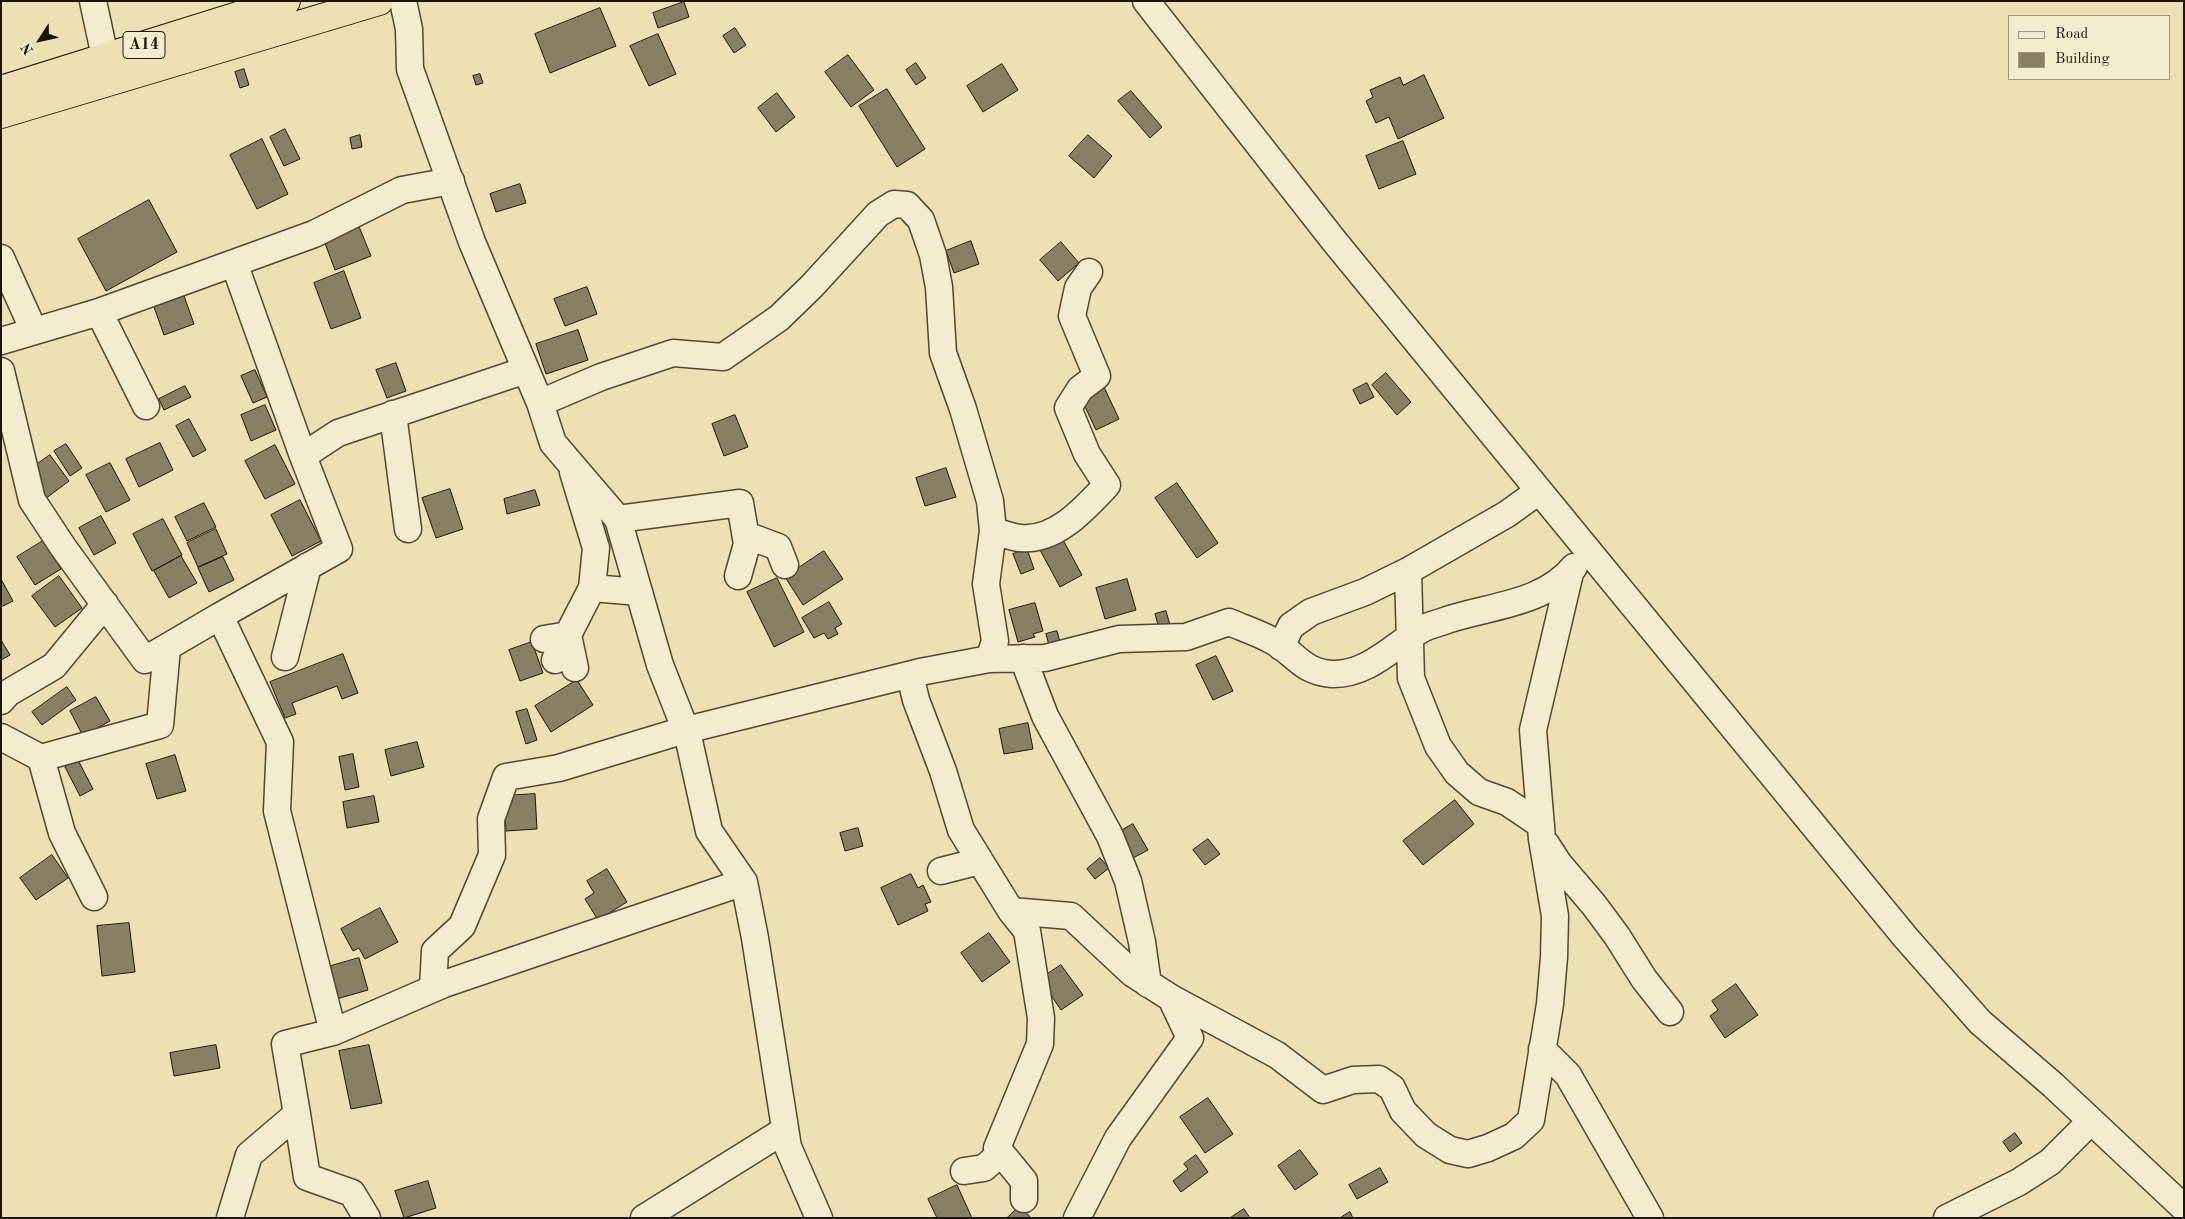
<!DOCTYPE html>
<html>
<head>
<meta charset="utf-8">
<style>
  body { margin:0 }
  #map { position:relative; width:2185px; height:1219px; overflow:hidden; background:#ede1b3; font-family:"Old Standard TT",serif }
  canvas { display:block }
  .frame { position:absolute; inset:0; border:2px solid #1d150a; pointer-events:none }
  .legend { position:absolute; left:2008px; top:15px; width:162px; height:65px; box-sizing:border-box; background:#f3ecce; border:1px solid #9d9680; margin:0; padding:6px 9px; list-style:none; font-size:15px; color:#1d150a }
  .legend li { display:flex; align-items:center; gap:10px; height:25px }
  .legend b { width:25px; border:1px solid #9d9680 }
  .north { position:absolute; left:15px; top:15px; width:50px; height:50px; -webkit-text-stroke:4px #f3ecce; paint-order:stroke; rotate:235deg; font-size:14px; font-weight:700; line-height:20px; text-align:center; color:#1d150a }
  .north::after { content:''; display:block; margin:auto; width:18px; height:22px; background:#1d150a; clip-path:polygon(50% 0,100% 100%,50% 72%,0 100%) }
</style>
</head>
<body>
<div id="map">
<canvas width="2185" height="1219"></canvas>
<div class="frame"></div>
<ul class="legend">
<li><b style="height:6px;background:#f3ecce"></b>Road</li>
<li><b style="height:14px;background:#897f62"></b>Building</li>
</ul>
<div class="north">N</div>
</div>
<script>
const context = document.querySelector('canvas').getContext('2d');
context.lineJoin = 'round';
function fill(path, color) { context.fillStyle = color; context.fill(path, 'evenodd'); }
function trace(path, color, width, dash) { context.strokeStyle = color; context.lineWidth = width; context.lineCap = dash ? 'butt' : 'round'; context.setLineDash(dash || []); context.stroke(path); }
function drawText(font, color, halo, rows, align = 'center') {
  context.font = font + ' "Old Standard TT",serif'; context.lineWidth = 4.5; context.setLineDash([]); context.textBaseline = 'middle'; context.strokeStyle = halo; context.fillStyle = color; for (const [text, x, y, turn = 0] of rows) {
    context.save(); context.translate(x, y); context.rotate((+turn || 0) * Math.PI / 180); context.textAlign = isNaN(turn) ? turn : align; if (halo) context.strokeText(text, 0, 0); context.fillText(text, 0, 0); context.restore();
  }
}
const building = new Path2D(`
  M684 2 689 17 658 28 653 13Z
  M600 8 616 46 550 73 535 34Z
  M735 28 746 45 734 53 723 36Z
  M658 34 676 74 649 86 630 46Z
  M848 55 874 90 851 107 825 72Z
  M916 63 926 78 916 85 906 70Z
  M1002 64 1018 90 983 112 967 86Z
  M244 69 249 85 240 88 235 72Z
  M480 74 483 83 476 85 473 76Z
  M1424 75 1444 118 1398 139 1389 117 1376 123 1366 101 1373 97 1370 90 1400 77 1403 85Z
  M887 89 925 149 897 167 859 106Z
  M1131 91 1162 127 1150 138 1118 101Z
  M777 93 795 117 776 132 758 108Z
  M285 129 300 159 284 166 270 137Z
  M360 135 362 147 352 149 350 138Z
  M1088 135 1112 156 1094 178 1069 156Z
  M262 139 288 194 257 209 230 155Z
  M1403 141 1416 174 1379 189 1366 156Z
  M520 184 526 203 496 212 490 194Z
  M149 200 177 252 106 291 78 239Z
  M358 224 371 256 335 270 323 238Z
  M971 241 979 264 954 273 946 251Z
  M1061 242 1079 263 1058 281 1040 260Z
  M344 271 361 318 331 329 314 283Z
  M587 287 597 314 565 326 554 299Z
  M184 296 194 324 164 335 154 307Z
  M578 330 588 360 546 374 536 344Z
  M396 363 406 391 387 398 376 370Z
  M255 370 267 397 253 403 241 376Z
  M1386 373 1411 402 1397 415 1372 385Z
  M1367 383 1374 397 1360 404 1353 390Z
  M185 386 191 397 164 410 159 399Z
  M1104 387 1119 419 1096 430 1081 398Z
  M265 405 276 430 251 441 241 415Z
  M735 415 748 447 724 456 712 424Z
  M189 419 206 450 193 457 176 426Z
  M160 443 173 470 139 487 126 459Z
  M66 444 82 468 70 476 54 451Z
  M275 445 295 484 265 499 245 461Z
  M50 455 69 481 45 499 32 468Z
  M110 463 130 500 106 512 86 475Z
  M946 468 956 497 925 506 916 478Z
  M1177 483 1218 543 1197 558 1155 498Z
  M450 489 463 529 436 538 422 498Z
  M535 490 540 505 507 514 504 499Z
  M300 500 321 541 292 556 271 515Z
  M204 503 216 527 187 541 175 517Z
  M101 516 116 543 94 555 79 528Z
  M163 519 182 555 152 571 133 534Z
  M216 529 227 554 198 567 187 543Z
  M1062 538 1082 575 1060 587 1040 550Z
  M43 541 61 569 35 585 17 557Z
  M1027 549 1034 569 1021 574 1013 554Z
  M824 551 843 579 803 605 785 577Z
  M181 556 197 583 169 598 154 571Z
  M223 557 234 580 209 592 198 568Z
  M59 576 82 608 55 627 32 596Z
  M777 578 804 632 774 647 747 592Z
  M1 579 13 601 1 607Z
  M1127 579 1136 610 1105 619 1096 588Z
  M829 602 842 624 835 628 838 634 828 639 824 633 814 638 802 618Z
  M1035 603 1043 631 1033 634 1035 637 1018 642 1009 610Z
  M1166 611 1170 625 1159 628 1155 614Z
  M1057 631 1060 642 1049 645 1046 634Z
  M1 640 10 655 1 660Z
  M532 642 543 673 520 681 509 650Z
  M343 654 358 693 342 699 337 686 292 703 296 714 285 718 270 682Z
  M1216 656 1233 691 1213 700 1196 665Z
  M577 680 593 705 551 732 535 706Z
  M67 687 76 700 42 725 32 712Z
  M96 697 110 721 83 736 70 711Z
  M527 709 537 740 526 744 516 712Z
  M1028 723 1033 749 1004 754 999 729Z
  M417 742 424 767 391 776 385 750Z
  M353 754 359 787 345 790 339 757Z
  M175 755 186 791 157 799 146 764Z
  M78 760 93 789 80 796 65 767Z
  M535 794 537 829 506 831 504 796Z
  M374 796 379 822 347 828 343 802Z
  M1455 800 1474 824 1423 865 1403 841Z
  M1133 824 1148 850 1133 858 1119 832Z
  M858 828 863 846 845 851 840 833Z
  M1208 839 1220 854 1205 865 1193 850Z
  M52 855 68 878 36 900 20 878Z
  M1100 858 1109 868 1095 879 1087 869Z
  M607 869 627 902 598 920 585 899 594 893 587 881Z
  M911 874 918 888 923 885 931 902 925 904 928 911 898 925 881 888Z
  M380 908 398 942 365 959 359 948 353 951 341 929Z
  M129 923 135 972 102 976 97 926Z
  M989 933 1010 962 982 982 961 953Z
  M359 958 368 990 333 1000 324 968Z
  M1061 965 1083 995 1061 1010 1040 979Z
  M1736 984 1758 1015 1725 1038 1710 1016 1718 1010 1712 1001Z
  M216 1045 220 1068 174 1076 170 1053Z
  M369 1045 382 1103 351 1109 339 1051Z
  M1208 1098 1233 1134 1205 1153 1180 1117Z
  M2015 1133 2022 1143 2010 1152 2003 1142Z
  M1300 1150 1318 1174 1295 1190 1278 1166Z
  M1196 1155 1208 1172 1181 1192 1173 1181 1188 1169 1184 1164Z
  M1380 1168 1388 1182 1357 1199 1349 1185Z
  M428 1181 436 1208 404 1218 395 1191Z
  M957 1185 972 1218H937L928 1199Z
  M1020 1206 1031 1218H1007Z
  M1244 1209 1250 1218H1230Z
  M1350 1212 1353 1218H1340Z`);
const minor = new Path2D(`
  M93 1 105 57
  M403 1 409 29 410 69 472 242 540 403 553 443 618 519 660 665 688 736 709 831 744 882 755 938 788 1147 819 1218
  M1146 1 1335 242 1906 938 1980 1022 2053 1085 2184 1208
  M1 258 34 331
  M234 263 303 456
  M99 312 314 234 402 190 451 181
  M1 341 99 312 146 406
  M1 371 32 500 63 547 145 660 220 616 280 742 277 811 333 1032 285 1044 297 1114 249 1155 230 1218
  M393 414 408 529
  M573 472 596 548 592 588
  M618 519 740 503 747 544 738 576
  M993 531C1002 533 1011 537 1020 538 1056 542 1085 508 1107 485L1087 454 1068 408 1080 389 1097 376 1072 316 1078 288 1089 272
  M746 535 778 547 785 565
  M1408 571 1411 678 1438 746 1457 773 1479 792 1507 802 1541 825
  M220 616 339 549 303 456 338 433 526 370
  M544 639 568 635 575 668
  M1281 647 1291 626 1311 612 1365 592 1408 571 1507 514 1539 491
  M285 657 308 566
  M1023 658 1045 716 1110 836 1128 881 1142 942 1148 984
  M989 659 1045 658 1119 639 1186 637 1229 622C1243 628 1258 633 1271 640 1295 652 1301 672 1332 674 1368 675 1393 646 1422 629 1430 625 1439 623 1447 620 1489 606 1544 604 1574 567
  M555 660 592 588 639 592
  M910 675 916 700 943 771 961 830 1011 911 1071 916 1132 973 1171 998 1190 1038 1118 1138 1077 1218
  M1 701 8 693 54 666 105 604
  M1 737 41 758 62 833 94 897
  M41 758 160 725 167 648
  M1546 844 1559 864 1594 905 1617 936 1644 979 1670 1012
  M941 871 980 861
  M1011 911 1027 931 1041 1018 1040 1044 997 1148 1024 1181V1199
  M433 988 435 951 462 926 492 855 491 819 506 777 559 768 678 732 920 672 989 659 995 641 986 584 993 531 990 501 963 409 943 353 939 287 933 255 921 220 907 205 894 204 878 214 812 286 779 318 723 357 673 353 601 377 540 403
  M1171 998 1277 1055 1323 1090 1353 1080 1379 1079 1392 1088 1403 1111 1426 1135 1450 1150 1468 1154 1488 1148 1514 1136 1531 1120 1550 1004 1554 957 1555 916 1542 839 1533 730 1570 573
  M333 1032 444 984 744 882
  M1542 1049 1568 1075 1650 1218
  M297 1114 307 1177 352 1193 367 1218
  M964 1171 984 1168 1001 1153
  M644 1218 785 1130
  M1947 1218 2019 1182 2050 1162 2091 1121`);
const highway = new Path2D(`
  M1 90 286 1
  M1 114 379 1`);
const shields = [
  [144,45,42]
];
const shieldNames = [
  ["A14",144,45]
];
fill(building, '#897f62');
trace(building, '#1d150a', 1);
trace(minor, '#514834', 29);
trace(highway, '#1d150a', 30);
trace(minor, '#f3ecce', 26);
trace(highway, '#ede1b3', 28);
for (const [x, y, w] of shields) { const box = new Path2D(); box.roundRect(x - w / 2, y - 13.5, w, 27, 4); context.fillStyle = '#f3ecce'; context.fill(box); trace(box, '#1d150a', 1); }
drawText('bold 16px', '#1d150a', null, shieldNames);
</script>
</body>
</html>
